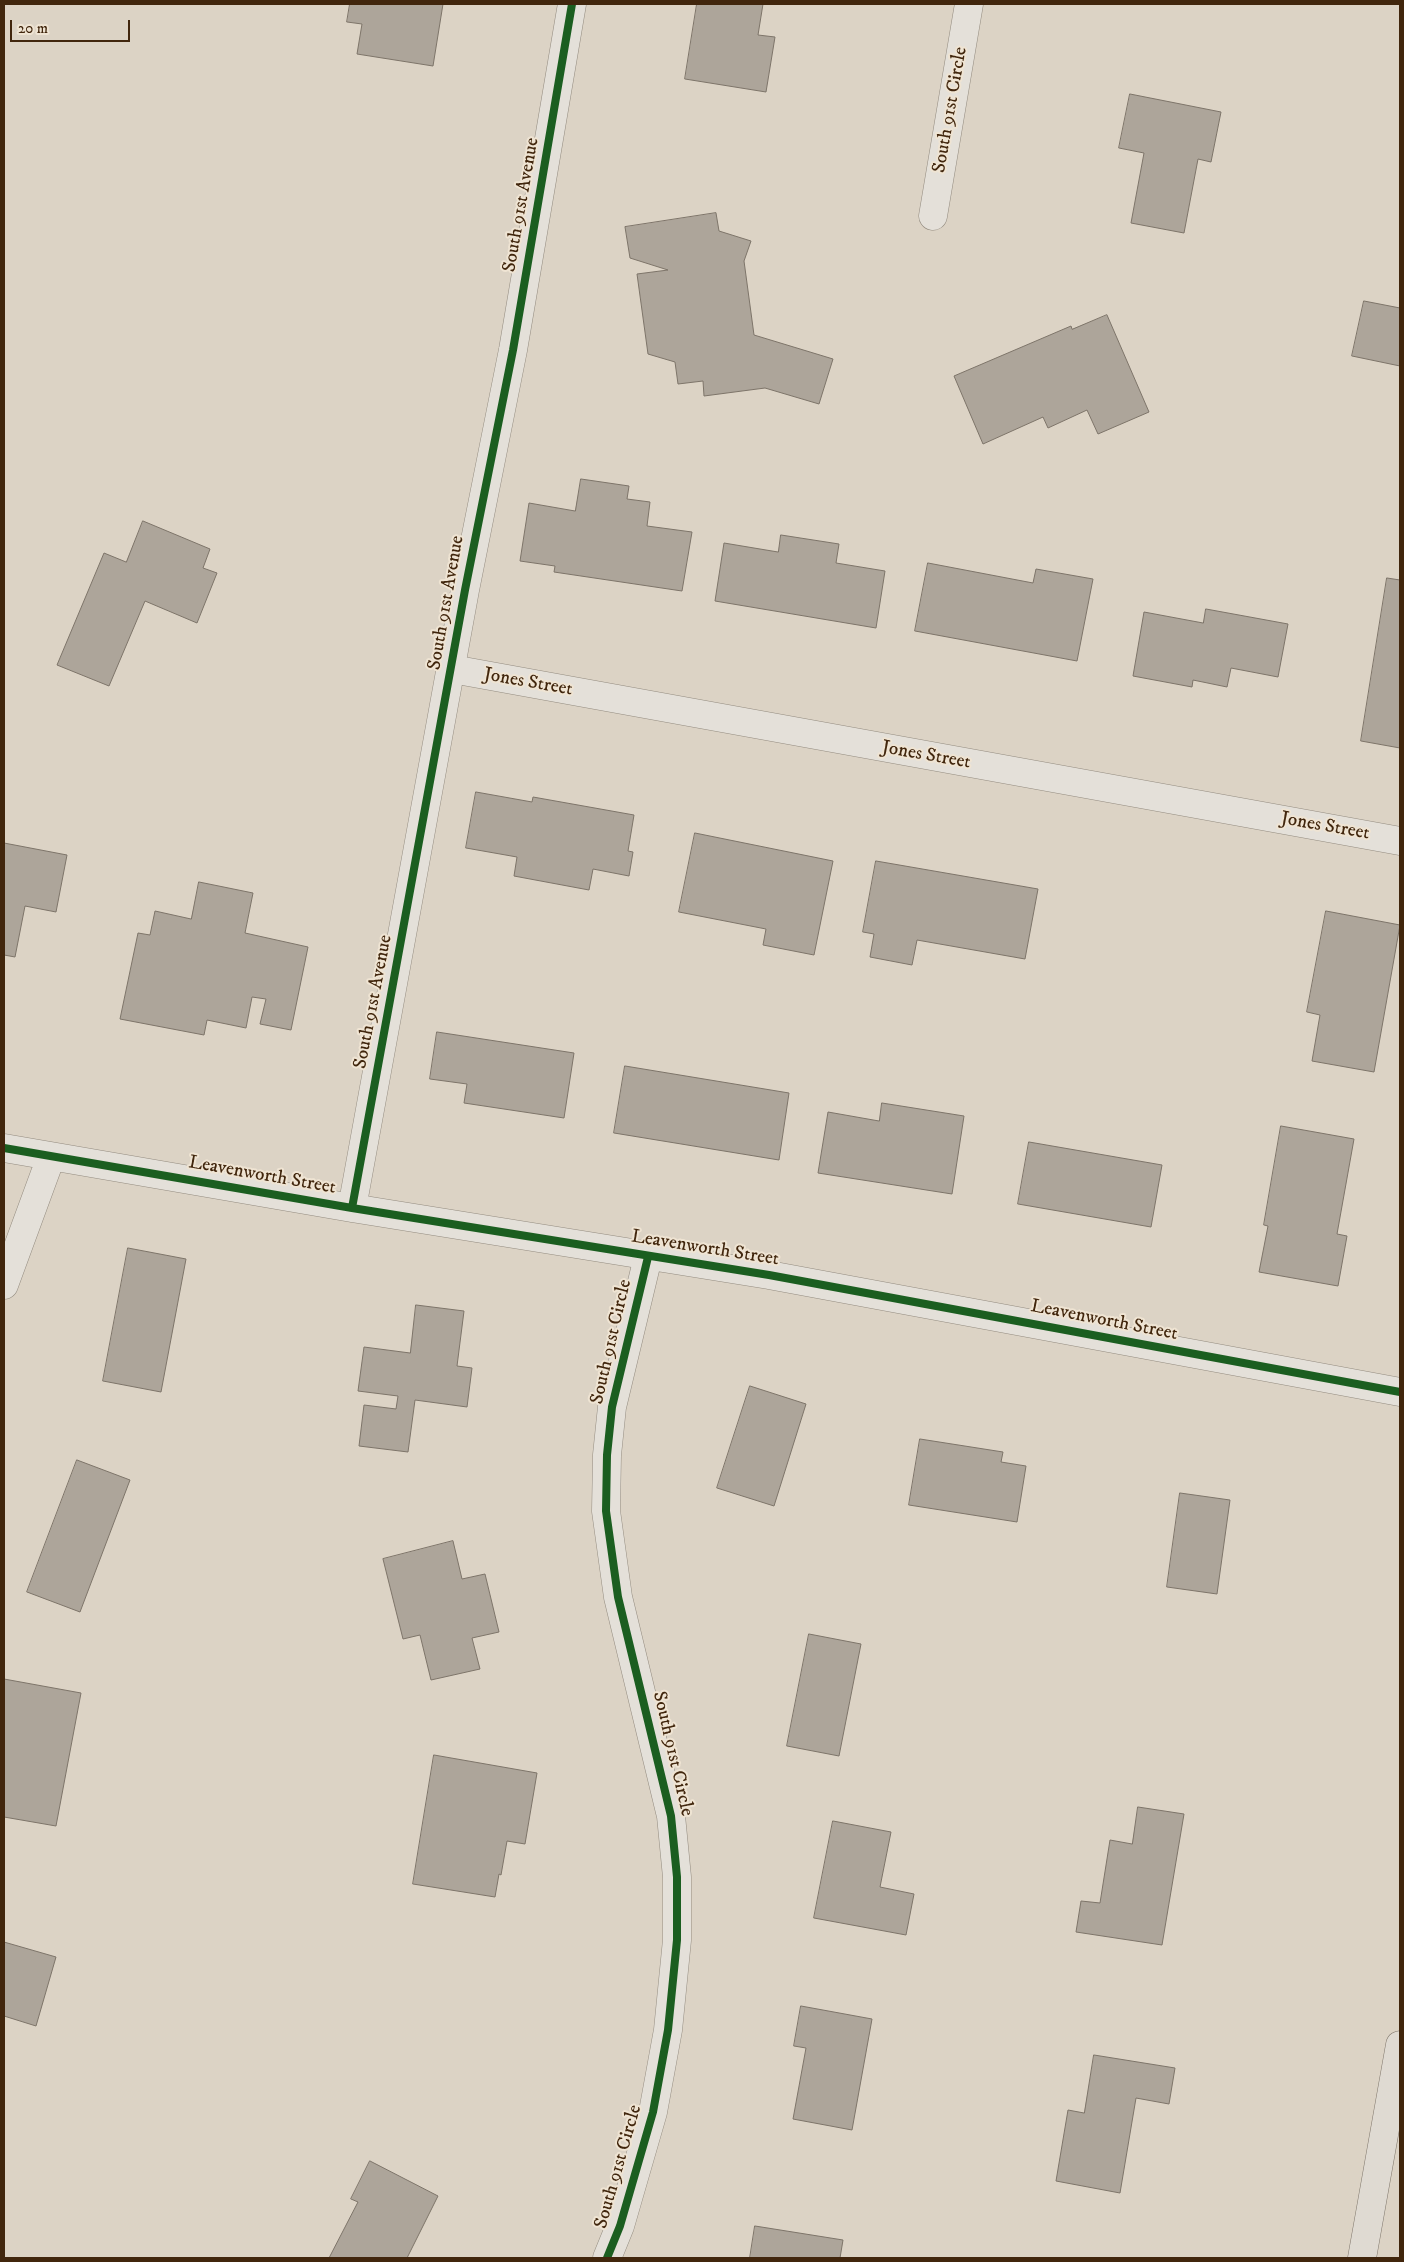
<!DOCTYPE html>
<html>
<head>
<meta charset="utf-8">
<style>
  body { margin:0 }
  #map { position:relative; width:1404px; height:2262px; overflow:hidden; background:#dcd3c5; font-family:"IM FELL DW Pica",serif }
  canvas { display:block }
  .frame { position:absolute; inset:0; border:5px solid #41260d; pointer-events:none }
  .scale { position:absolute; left:10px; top:20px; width:120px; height:22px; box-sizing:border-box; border:2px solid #41260d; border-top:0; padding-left:6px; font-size:15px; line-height:18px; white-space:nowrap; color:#41260d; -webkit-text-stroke:4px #efe4d3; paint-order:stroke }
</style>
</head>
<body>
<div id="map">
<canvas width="1404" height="2262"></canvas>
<div class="frame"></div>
<div class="scale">20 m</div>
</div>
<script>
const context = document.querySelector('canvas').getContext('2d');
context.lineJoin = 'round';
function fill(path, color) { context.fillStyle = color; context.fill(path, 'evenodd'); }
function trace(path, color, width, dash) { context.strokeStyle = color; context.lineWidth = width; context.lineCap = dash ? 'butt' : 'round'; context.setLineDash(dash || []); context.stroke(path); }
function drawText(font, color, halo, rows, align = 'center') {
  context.font = font + ' "IM FELL DW Pica",serif'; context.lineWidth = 4; context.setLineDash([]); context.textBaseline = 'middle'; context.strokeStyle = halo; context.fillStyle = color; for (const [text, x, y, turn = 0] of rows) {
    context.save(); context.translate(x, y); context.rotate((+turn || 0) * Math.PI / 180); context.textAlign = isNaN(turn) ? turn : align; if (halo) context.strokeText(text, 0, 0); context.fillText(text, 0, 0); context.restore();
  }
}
const building = new Path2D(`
  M350 4H443L433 66 357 54 362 24 347 22Z
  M697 4H763L758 35 775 37 766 92 685 79Z
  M1130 94 1221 112 1211 162 1198 159 1184 233 1131 223 1144 153 1119 148Z
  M716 213 719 231 751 241 744 261 754 335 833 359 819 404 765 388 704 396 703 381 678 384 675 362 648 354 637 274 668 270 630 258 625 227Z
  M1364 301 1400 308V366L1352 356Z
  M1107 315 1149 412 1098 434 1087 410 1048 428 1043 417 983 444 954 376 1071 326 1072 329Z
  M581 479 629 486 627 499 650 502 647 526 692 532 682 591 554 572 555 566 520 561 529 503 575 511Z
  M143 521 210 549 203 568 217 573 197 623 145 601 109 686 57 665 104 553 126 562Z
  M781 535 839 544 836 563 885 571 876 628 715 601 724 543 778 552Z
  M928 563 1033 583 1036 569 1093 579 1077 661 915 631Z
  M1387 578 1400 580V748L1361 741Z
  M1206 609 1288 624 1278 677 1231 668 1227 687 1193 680 1192 687 1133 676 1144 612 1203 623Z
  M476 792 532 802 533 797 634 815 628 851 633 852 629 876 593 869 589 890 514 876 517 857 466 848Z
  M695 833 833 861 814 955 763 945 766 929 679 912Z
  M4 843 67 855 56 912 25 906 15 957 4 955Z
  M876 861 1038 889 1025 959 917 940 912 965 870 957 874 934 863 932Z
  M199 882 253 893 245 933 308 947 291 1030 260 1024 266 999 252 997 246 1028 207 1020 204 1035 120 1019 138 933 150 935 155 911 191 919Z
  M1326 911 1400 925 1374 1072 1312 1061 1320 1015 1307 1012Z
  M437 1032 574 1053 564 1118 464 1103 467 1084 430 1079Z
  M625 1066 789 1093 779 1160 614 1133Z
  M882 1103 964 1116 952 1194 818 1173 828 1112 879 1121Z
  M1281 1126 1354 1139 1337 1234 1347 1236 1338 1286 1259 1272 1268 1226 1264 1225Z
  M1029 1142 1162 1165 1151 1227 1018 1204Z
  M128 1248 186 1259 161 1392 103 1381Z
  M416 1305 464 1311 457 1366 472 1368 467 1407 415 1400 408 1452 359 1446 364 1405 396 1409 398 1396 358 1391 364 1347 410 1353Z
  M750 1386 806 1404 774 1506 717 1488Z
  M920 1439 1003 1452 1001 1462 1026 1466 1017 1522 909 1505Z
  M77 1460 130 1480 80 1612 27 1592Z
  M1180 1493 1230 1500 1217 1594 1167 1587Z
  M453 1541 462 1579 485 1574 499 1632 472 1638 480 1669 431 1680 420 1635 403 1639 383 1559Z
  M809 1634 861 1644 839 1756 787 1746Z
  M4 1679 81 1693 56 1826 4 1817Z
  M434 1755 537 1773 525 1844 507 1841 501 1875 499 1874 495 1897 413 1884Z
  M1138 1807 1184 1814 1162 1945 1076 1932 1081 1901 1100 1903 1110 1840 1132 1844Z
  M833 1821 891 1832 880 1887 914 1894 906 1935 814 1918Z
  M4 1942 56 1957 36 2026 4 2016Z
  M801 2006 872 2019 852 2130 793 2119 806 2048 794 2046Z
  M1094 2055 1175 2068 1169 2104 1136 2098 1120 2193 1056 2181 1068 2110 1084 2113Z
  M370 2161 438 2196 407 2258H329L358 2202 351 2199Z
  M755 2226 843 2240 840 2258H750Z`);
const minor = new Path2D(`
  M933 216 969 4
  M452 669 1400 841
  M4 1148 352 1208 769 1275 1400 1392
  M352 1208 465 590 513 350 572 4
  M4 1285 51 1157
  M607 2258 620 2226 653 2112 668 2030 677 1940V1877L671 1816 618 1597 606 1511 607 1455 612 1407 648 1257`);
const major = new Path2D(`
  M1362 2258 1400 2045`);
const cycleway = new Path2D(`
  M4 1148 352 1208 769 1275 1400 1392
  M352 1208 465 590 513 350 572 4
  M607 2258 620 2226 653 2112 668 2030 677 1940V1877L671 1816 618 1597 606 1511 607 1455 612 1407 648 1257`);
const streetNames = [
  ["South 91st Circle",951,110,-80],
  ["South 91st Avenue",522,205,-80],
  ["South 91st Avenue",447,603,-80],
  ["Jones Street",528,683,10],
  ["Jones Street",926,756,10],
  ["Jones Street",1325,827,10],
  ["South 91st Avenue",374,1002,-79],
  ["Leavenworth Street",262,1176,10],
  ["Leavenworth Street",705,1249,9],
  ["Leavenworth Street",1104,1321,11],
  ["South 91st Circle",612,1342,-77],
  ["South 91st Circle",672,1754,77],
  ["South 91st Circle",619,2167,-74]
];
fill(building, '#ada59a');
trace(building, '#7d7469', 1);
trace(minor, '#948c80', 29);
trace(major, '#7d7469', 29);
trace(minor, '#e4e0d9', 28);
trace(major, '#dfdad2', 28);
trace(cycleway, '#1b5e20', 8);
drawText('19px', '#41260d', '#efe4d3', streetNames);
</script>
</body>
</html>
